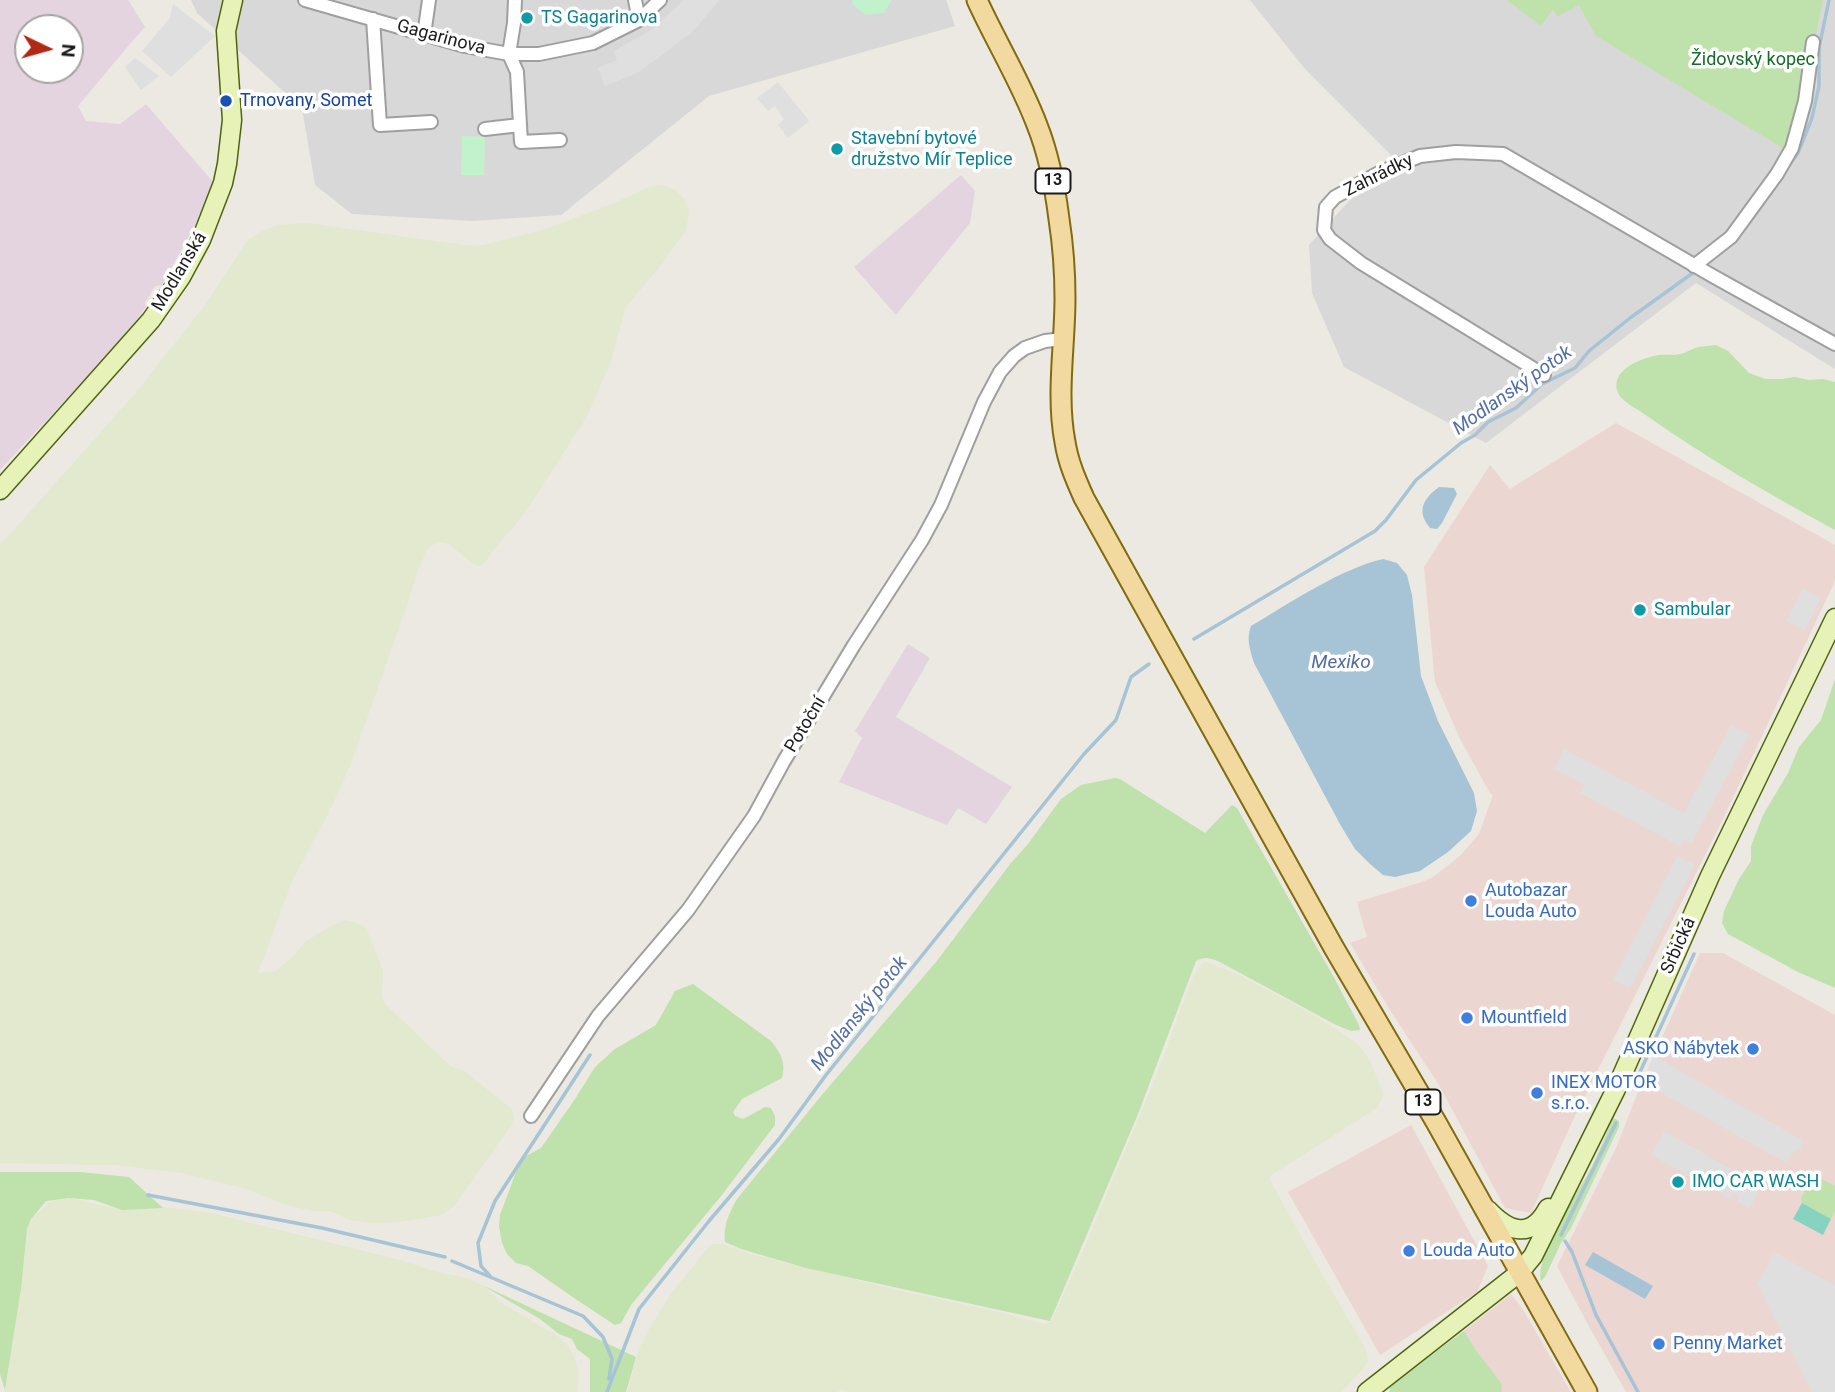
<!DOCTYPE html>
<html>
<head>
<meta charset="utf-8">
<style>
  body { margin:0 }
  #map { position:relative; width:1835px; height:1392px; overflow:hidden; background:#ebe9e1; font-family:Roboto,sans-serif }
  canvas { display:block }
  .north { position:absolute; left:14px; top:14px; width:70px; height:70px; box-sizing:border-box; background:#fff; border:2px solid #a4a4a4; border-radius:50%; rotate:95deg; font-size:19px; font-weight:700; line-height:28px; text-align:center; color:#1b1b1b }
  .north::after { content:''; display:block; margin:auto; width:24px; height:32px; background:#b12814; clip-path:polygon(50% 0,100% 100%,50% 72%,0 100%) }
</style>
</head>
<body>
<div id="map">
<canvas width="1835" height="1392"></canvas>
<div class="north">N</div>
</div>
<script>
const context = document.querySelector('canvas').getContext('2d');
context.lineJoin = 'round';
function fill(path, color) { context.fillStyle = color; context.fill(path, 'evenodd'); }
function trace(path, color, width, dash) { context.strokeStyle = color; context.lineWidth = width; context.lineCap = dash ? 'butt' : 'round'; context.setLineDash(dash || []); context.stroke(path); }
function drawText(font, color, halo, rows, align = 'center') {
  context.font = font + ' Roboto,sans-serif'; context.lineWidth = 7; context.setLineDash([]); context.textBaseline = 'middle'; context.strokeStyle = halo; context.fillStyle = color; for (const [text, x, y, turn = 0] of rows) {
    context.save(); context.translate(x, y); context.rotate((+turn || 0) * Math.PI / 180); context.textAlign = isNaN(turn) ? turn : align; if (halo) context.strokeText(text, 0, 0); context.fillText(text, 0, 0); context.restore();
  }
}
const residential = new Path2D(`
  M191 0H946L955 26 709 96 561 215 472 221 352 214 315 185 302 108 197 13Z
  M1250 0H1835V369L1696 283 1486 443 1344 367 1312 293 1309 245 1391 155 1305 69Z`);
const commercial = new Path2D(`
  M1616 423 1835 545V581L1720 825 1572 1122 1531 1213 1505 1208 1439 1085 1390 1010 1350 943 1367 937 1357 902 1422 882 1433 877 1460 856 1479 834 1493 795 1490 793 1460 739 1435 682 1424 567 1490 465 1510 489Z
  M1700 953H1723L1835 1015V1392H1626L1585 1319 1557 1266 1616 1148 1642 1082Z
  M1411 1125 1488 1266 1477 1292 1380 1355 1288 1192Z
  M1511 1294 1522 1308 1571 1392H1502L1500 1383 1476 1350 1464 1331Z`);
const industrial = new Path2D(`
  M0 0H128L145 27 129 45 78 106 86 121 120 124 146 104 213 182 195 225 162 285 155 286 145 303 146 307 127 334 0 470ZM70 28V70H28V28Z
  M961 175 975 191 970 223 896 315 854 267Z
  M908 644 930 658 896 717 1012 787 986 824 958 808 947 825 839 782 862 738 855 731Z`);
const farmland = new Path2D(`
  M662 185 674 189 684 199 689 211 686 230 658 269 626 307 610 364 586 418 534 499 515 525 491 553 486 562 479 566 473 564 449 544 439 542 429 547 419 567 406 608 352 761 329 812 293 879 258 973 276 971 292 957 305 942 328 928 345 920 355 922 364 926 369 934 383 971 382 995 384 1003 445 1061 452 1067 464 1071 512 1109 514 1118 512 1124 455 1205 442 1215 401 1222 371 1223 349 1220 331 1211H312L287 1205 243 1188 182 1173 115 1165 0 1163V545L133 396 205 305 247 241 262 231 278 225 307 223 471 246 483 245 546 229 614 203 649 187Z
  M1207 962 1237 974 1307 1011 1348 1037 1360 1046 1369 1059 1383 1092V1097L1377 1108 1270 1176V1180L1317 1265 1366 1350 1368 1361 1364 1368 1341 1392H848L842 1389 837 1392H627L638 1352 651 1326 671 1294 711 1244H721L759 1256 897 1290 998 1312 1044 1324 1049 1323 1052 1320 1086 1244 1157 1074 1194 974 1202 963Z
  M69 1198 122 1210 161 1207 207 1212 400 1260 440 1273 463 1277 482 1285 503 1304 558 1336 569 1347 576 1361 579 1374 577 1392H5L21 1289 27 1229 31 1219 50 1202Z`);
const grass = new Path2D(`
  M1507 0H1823L1791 153 1596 36 1579 5 1557 17 1553 9 1541 26Z
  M1716 345 1728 351 1749 373 1766 379H1782L1795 377 1809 380 1823 379 1835 382V530C1770 495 1707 458 1647 416 1638 409 1623 403 1618 393 1609 370 1641 358 1659 355 1666 354 1673 356 1680 354 1685 353 1690 350 1695 348 1702 346 1709 346 1716 345Z
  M1835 679V988L1798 972 1728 934 1722 923 1724 911 1739 879 1751 861V846L1763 815 1788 773 1799 747 1821 720Z
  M1115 778 1120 779 1205 833 1232 805 1237 808 1332 974 1359 1025 1360 1030 1351 1031 1336 1025 1218 961C1209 958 1204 956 1196 961L1138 1114 1050 1321 806 1268 741 1249 725 1242C723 1226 729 1213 737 1199L821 1096 936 962 1011 863 1028 844 1061 799 1081 785Z
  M693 984 771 1041C781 1053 786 1063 782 1078L742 1099 733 1112 735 1116 743 1119 765 1107 771 1108 775 1116V1125L721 1196 631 1305 621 1323 615 1325 577 1300 528 1266 516 1263 507 1254 502 1243 499 1226 500 1215 519 1164 524 1157 541 1148 575 1099 595 1067 615 1049 656 1025 675 991Z
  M1613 1118 1619 1121V1127L1571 1228 1561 1243 1545 1277 1541 1281C1535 1255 1578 1193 1591 1168 1599 1152 1606 1135 1613 1118Z
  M0 1172H80L129 1177 163 1208 122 1210 94 1200 69 1198 46 1201 31 1219 27 1229 21 1289 5 1390 0 1374Z
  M1814 1175 1835 1186V1211L1831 1219 1802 1203 1801 1198Z
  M482 1285 636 1357 626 1392H590V1359L577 1349 572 1339 559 1334 540 1319Z
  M1464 1331 1476 1350 1501 1383 1502 1392H1388L1390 1391 1389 1386Z`);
const park = new Path2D(`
  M852 0H891V1L884 13 865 15 853 5Z
  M462 136 485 137 484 175H461Z`);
const pitch = new Path2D(`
  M1802 1203 1831 1219 1823 1235 1793 1219Z`);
const parking = new Path2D(`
  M684 0H720L692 32 661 56 637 73 605 86 598 68 617 60 614 51 651 30Z
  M173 4 215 36 171 77 142 51 170 18Z
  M135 58 159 76 141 90 125 67Z
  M778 82 809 121 788 138 778 125 784 119 775 106 768 111 757 98Z
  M1803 589 1821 598 1805 630 1786 621Z
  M1731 725 1749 735 1692 843 1685 839 1681 847 1580 793 1585 785 1554 769 1564 749 1684 813Z
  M1677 856 1695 865 1630 989 1613 980Z
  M1654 1056 1804 1141 1800 1148 1790 1156 1786 1163 1642 1082Z
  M1664 1131 1761 1186 1750 1209 1738 1202V1198L1735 1193 1730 1199 1651 1155Z
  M1774 1252 1835 1285V1392H1812L1757 1284Z`);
const water = new Path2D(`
  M1439 487 1454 488 1457 494 1442 523 1437 529 1430 528C1416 511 1423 499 1439 487Z
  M1383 559 1397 563 1407 575 1412 595 1421 676 1438 721 1474 793 1477 811 1471 831 1448 852 1420 871 1395 877 1383 875 1370 864 1355 849 1341 826 1254 663C1250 650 1246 639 1251 626 1288 604 1342 568 1383 559Z
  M1593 1252 1653 1286 1645 1299 1585 1265Z`);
const stream = new Path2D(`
  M1789 165 1798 153 1812 118 1819 86V48L1829 0
  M1194 639 1375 531 1386 520 1416 480 1461 443 1475 435 1488 422 1516 408 1542 384 1575 368 1589 351 1630 318 1697 270
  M1640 1072 1694 954
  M148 1195 322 1228 445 1257
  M1561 1235 1616 1123
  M1565 1241 1572 1252 1596 1315 1638 1392
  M452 1261 583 1316 603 1337 612 1359 609 1379
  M490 1276 481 1266 478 1243 495 1201 590 1055
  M607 1392 639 1309 709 1221 779 1139 826 1075 1084 754 1116 720 1131 677 1149 664`);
const street = new Path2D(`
  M305 0 465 46 509 54H539L593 43 639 20 660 0
  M635 0 639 20
  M373 19 380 125 431 122
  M424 35 429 0
  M520 125 521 142 560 140
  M485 129 520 125 517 72 509 54 514 23 515 0
  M1694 266 1731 237 1777 174 1792 148 1805 101 1813 42
  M1544 375 1361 263 1330 239 1324 230 1326 207 1335 197 1379 173 1420 156 1456 152 1503 154 1711 275 1835 344
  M531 1116 598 1016 688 910 754 816 784 761 854 645 922 540 941 505 984 402 1000 372 1014 356 1025 348 1045 341 1063 339`);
const secondary = new Path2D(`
  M0 490 151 320 181 277 201 240 223 183 227 164 232 120 226 31 233 0
  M1488 1210C1509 1232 1531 1240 1548 1208
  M1367 1392 1519 1273 1533 1256 1616 1089 1710 876 1835 618`);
const primary = new Path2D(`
  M977 0C996 42 1021 82 1037 125 1049 155 1055 187 1059 219 1063 245 1065 272 1065 298 1065 346 1056 395 1065 442 1068 462 1076 480 1084 498L1334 948 1436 1122 1587 1392`);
const markers = [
  [527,18,7,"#0f9aa8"],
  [226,101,7,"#1a4fb4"],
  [837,149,7,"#0f9aa8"],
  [1640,610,7,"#0f9aa8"],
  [1471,901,7,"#3f7fe0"],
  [1467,1018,7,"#3f7fe0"],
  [1753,1049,7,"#3f7fe0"],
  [1537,1093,7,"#3f7fe0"],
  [1678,1182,7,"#0f9aa8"],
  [1409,1251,7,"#3f7fe0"],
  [1659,1344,7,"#3f7fe0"]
];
const shields = [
  [1053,181,35],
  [1423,1102,35]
];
const shieldNames = [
  ["13",1053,181],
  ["13",1423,1102]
];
const cultureNames = [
  ["TS Gagarinova",541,18],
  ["Stavební bytové",851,139],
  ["družstvo Mír Teplice",851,160],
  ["Sambular",1654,610],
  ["IMO CAR WASH",1692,1182]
];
const streetNames = [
  ["Gagarinova",441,38,15],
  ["Zahrádky",1379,176,-26],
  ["Modlanská",180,272,-59],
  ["Potoční",806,725,-59],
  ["Srbická",1679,946,-66]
];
const parkNames = [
  ["Židovský kopec",1753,60]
];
const transitNames = [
  ["Trnovany, Somet",240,101]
];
const shopNames = [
  ["Autobazar",1485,891],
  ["Louda Auto",1485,912],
  ["Mountfield",1481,1018],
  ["ASKO Nábytek",1739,1049,"right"],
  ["INEX MOTOR",1551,1083],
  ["s.r.o.",1551,1104],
  ["Louda Auto",1423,1251],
  ["Penny Market",1673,1344]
];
const waterNames = [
  ["Modlanský potok",1513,391,-35],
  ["Mexiko",1341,663],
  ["Modlanský potok",860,1014,-51]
];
fill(residential, '#d9d8d8');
fill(commercial, '#ebd6d1');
fill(industrial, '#e4d4df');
fill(farmland, '#e3e9ce');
fill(grass, '#bfe1ab');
fill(park, '#c1f2cb');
fill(pitch, '#86d3bf');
fill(parking, '#dfdfdf');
fill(water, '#a6c4d5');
trace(stream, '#a6c4d5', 3.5);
trace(street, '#9f9f9f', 16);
trace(secondary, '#50640f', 21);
trace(primary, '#826b0f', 23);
trace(street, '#fff', 12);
trace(secondary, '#e7f2b9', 18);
trace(primary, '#f1d9a0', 19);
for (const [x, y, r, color] of markers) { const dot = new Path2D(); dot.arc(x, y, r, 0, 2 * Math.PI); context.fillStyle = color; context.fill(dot); trace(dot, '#fff', 2.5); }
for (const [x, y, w] of shields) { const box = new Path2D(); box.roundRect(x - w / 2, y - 12.5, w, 25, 5); context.fillStyle = '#fff'; context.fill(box); trace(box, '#1b1b1b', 2); }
drawText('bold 16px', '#1b1b1b', null, shieldNames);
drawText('18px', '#0d838f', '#fff', cultureNames, 'left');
drawText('18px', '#1b1b1b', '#fff', streetNames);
drawText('18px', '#166b28', '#fff', parkNames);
drawText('18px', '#164399', '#fff', transitNames, 'left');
drawText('18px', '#366cbe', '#fff', shopNames, 'left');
drawText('italic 19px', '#526f9f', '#fff', waterNames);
</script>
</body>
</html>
